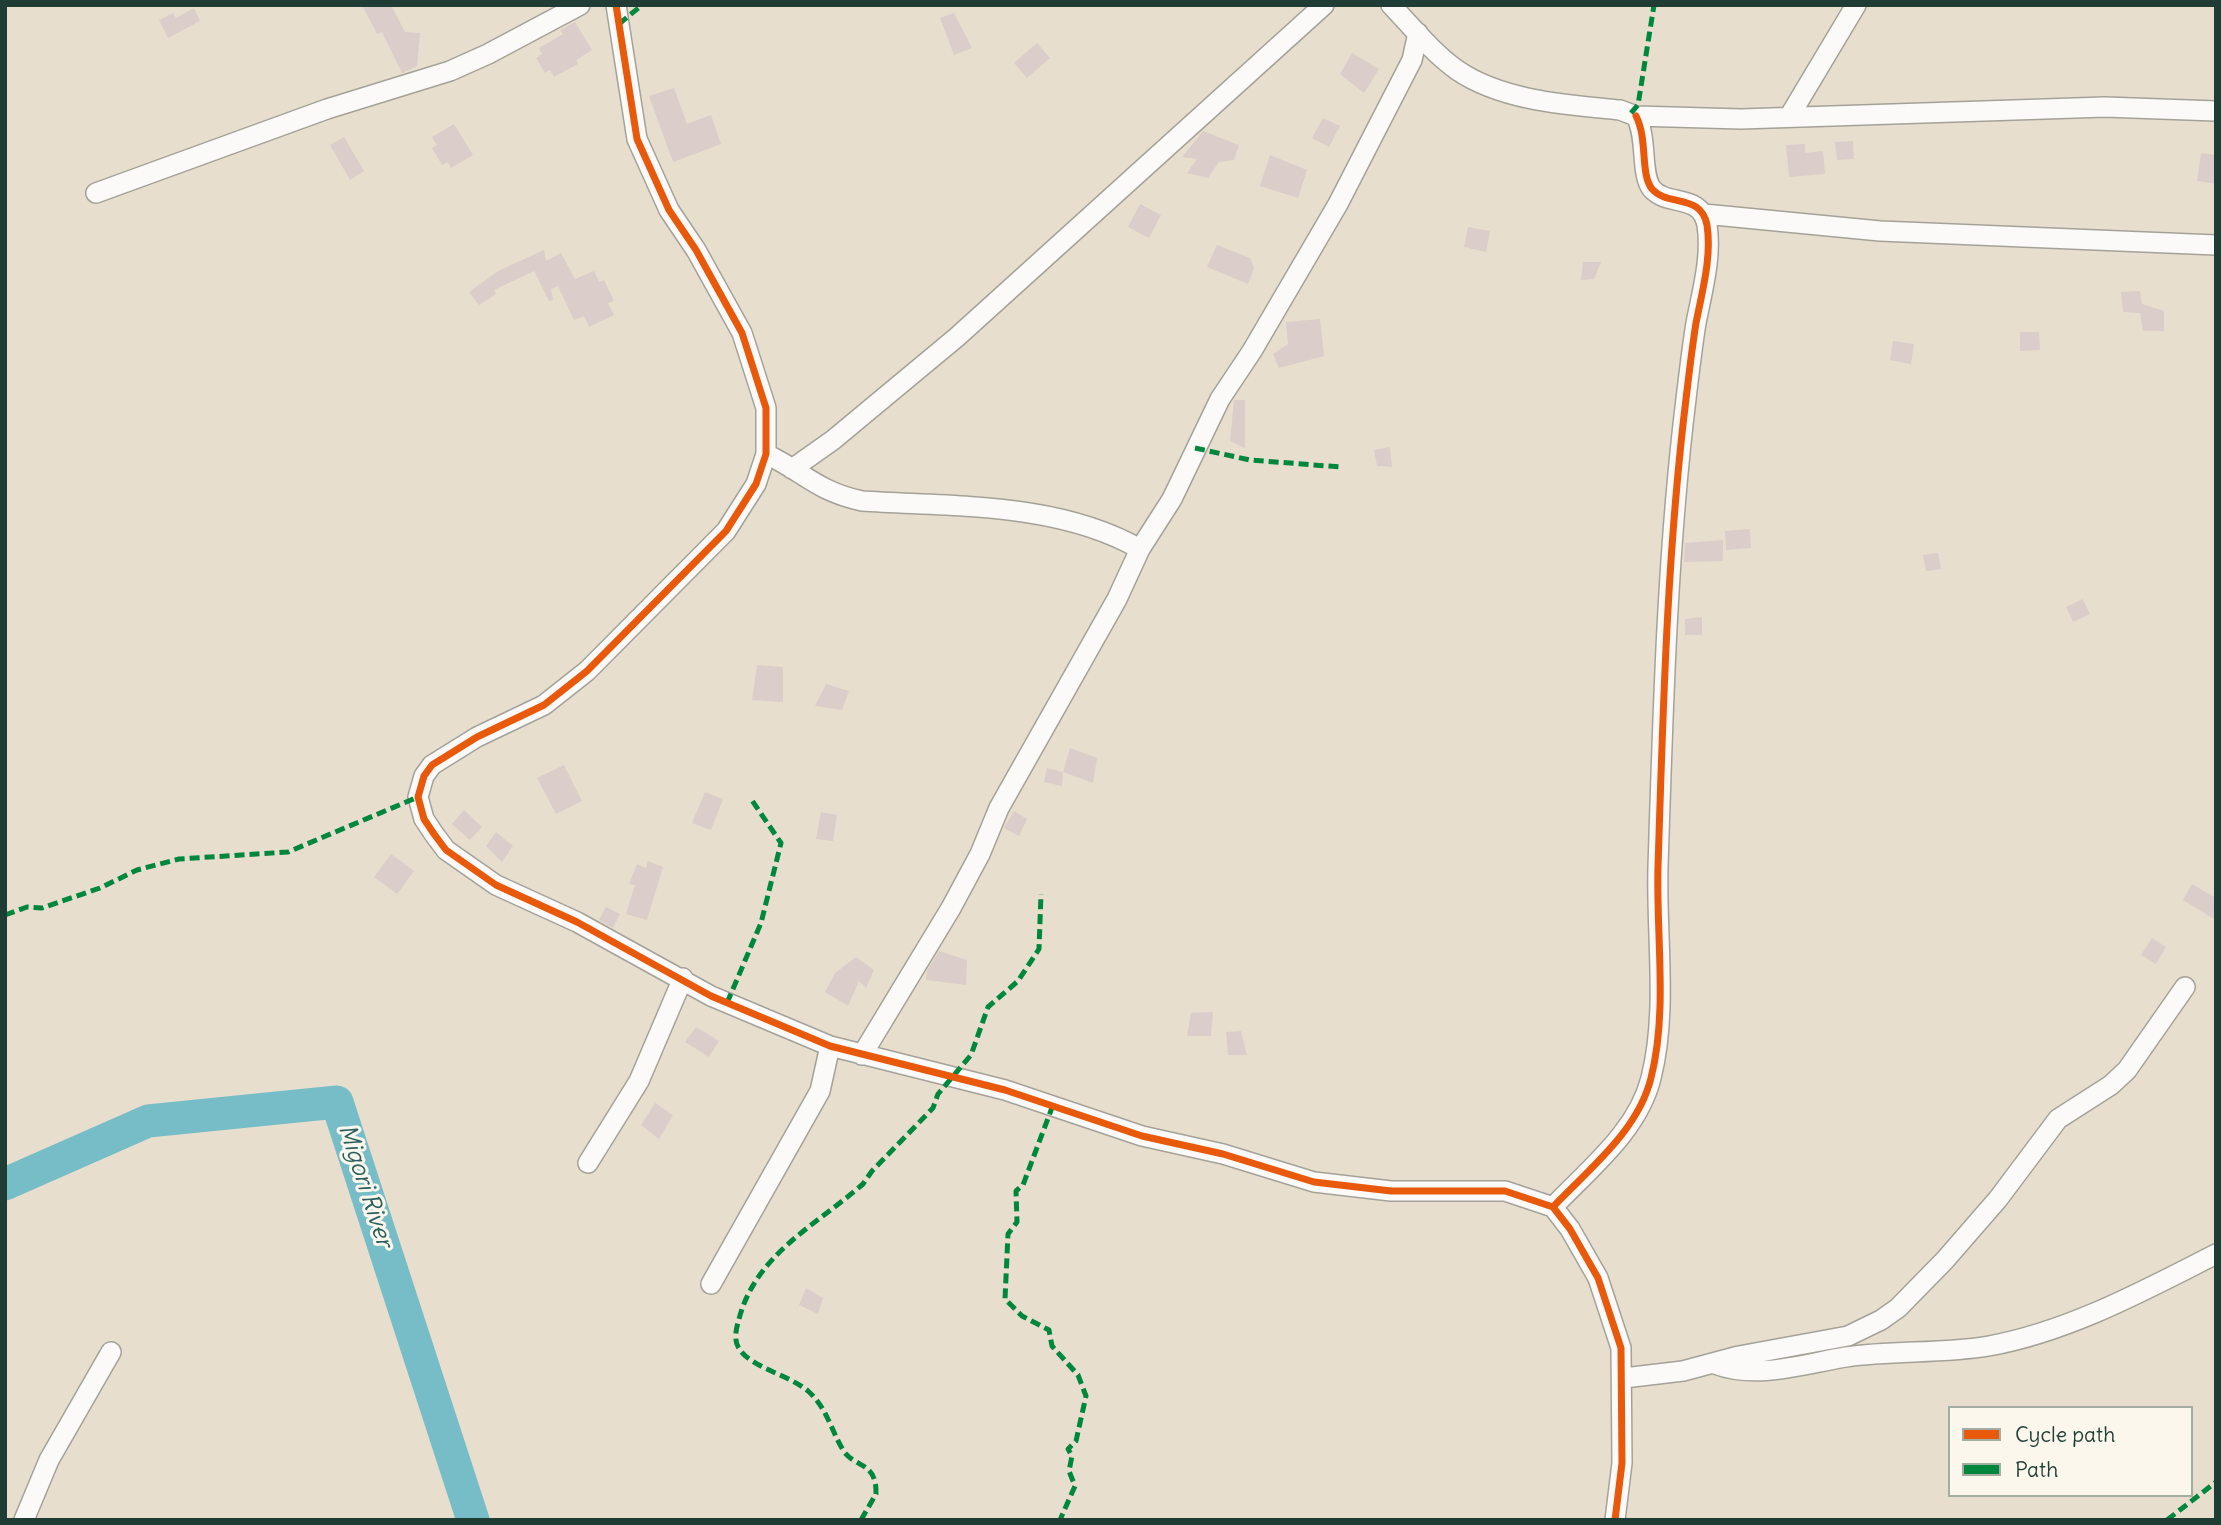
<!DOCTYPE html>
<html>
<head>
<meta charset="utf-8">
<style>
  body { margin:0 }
  #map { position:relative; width:2221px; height:1525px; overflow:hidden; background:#e8dece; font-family:Delius,sans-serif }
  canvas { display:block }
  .frame { position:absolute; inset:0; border:7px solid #1f3d34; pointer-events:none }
  .legend { position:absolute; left:1948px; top:1406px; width:245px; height:91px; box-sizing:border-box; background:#fbf7ec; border:2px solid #a3ada2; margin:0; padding:9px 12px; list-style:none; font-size:21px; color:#1f3d34 }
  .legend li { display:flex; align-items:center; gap:14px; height:35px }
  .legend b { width:35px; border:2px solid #a3ada2 }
</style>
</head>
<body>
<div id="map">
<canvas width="2221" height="1525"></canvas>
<div class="frame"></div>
<ul class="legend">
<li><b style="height:9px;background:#e8590c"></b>Cycle path</li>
<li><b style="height:9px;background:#00873e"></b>Path</li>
</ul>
</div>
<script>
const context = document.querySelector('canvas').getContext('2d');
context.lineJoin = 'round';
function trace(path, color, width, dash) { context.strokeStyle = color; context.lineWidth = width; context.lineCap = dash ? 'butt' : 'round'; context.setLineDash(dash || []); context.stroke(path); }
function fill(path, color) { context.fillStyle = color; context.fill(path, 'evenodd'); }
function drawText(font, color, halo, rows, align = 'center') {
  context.font = font + ' Delius,sans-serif'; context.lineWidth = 6; context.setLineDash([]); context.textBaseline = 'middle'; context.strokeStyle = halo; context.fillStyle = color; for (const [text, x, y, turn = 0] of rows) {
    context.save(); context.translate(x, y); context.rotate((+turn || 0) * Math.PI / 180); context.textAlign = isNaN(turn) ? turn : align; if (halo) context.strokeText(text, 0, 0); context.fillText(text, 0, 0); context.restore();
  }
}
const river = new Path2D(`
  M5 1184 148 1121 337 1102 473 1520`);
const building = new Path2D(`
  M362 5H391L405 32 420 33 417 66 402 73 382 32 377 34Z
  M194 8 200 21 168 38 159 20 173 13 176 18Z
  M954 13 972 48 954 55 940 18Z
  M575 22 592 50 576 60 578 64 554 77 550 70 545 73 536 58 542 54 539 48 563 34 560 30Z
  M1037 43 1050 58 1027 78 1014 63Z
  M1352 53 1379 69 1364 93 1340 74Z
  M674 88 687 124 711 115 721 144 673 162 649 96Z
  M1323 118 1340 126 1329 147 1312 138Z
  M454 124 473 155 451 168 448 162 442 165 432 148 437 145 432 137Z
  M1203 131 1239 145 1234 160 1219 162 1208 178 1187 173 1197 159 1182 157Z
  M344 137 364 171 350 180 330 145Z
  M1853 141 1854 159 1837 160 1835 142Z
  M1805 144V153L1823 151 1825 174 1789 177 1786 145Z
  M2201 153 2216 155V184L2197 181Z
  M1270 155 1307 170 1298 198 1260 186Z
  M1140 204 1161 215 1149 238 1128 227Z
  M1468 227 1490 231 1486 252 1464 247Z
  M1217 245 1250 258 1254 268 1248 284 1207 267Z
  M544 250 546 261 561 253 575 279 594 271 599 282 604 280 614 301 608 303 614 315 589 327 584 316 574 320 558 286 551 289 553 300 549 301 534 271 494 290 496 294 479 305 469 292 498 271Z
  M1583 262H1601L1594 279 1581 280Z
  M2140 291 2142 304 2164 311V331H2143L2140 313 2123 312 2121 292Z
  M1320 319 1324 356 1279 368 1273 354 1288 344 1286 322Z
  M2020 332H2039L2040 350 2020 351Z
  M1893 341 1914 344 1911 364 1890 360Z
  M1234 400H1245V448L1230 441Z
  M1390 447 1392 467 1377 466 1374 450Z
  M1750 529 1751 548 1726 550 1725 531Z
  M1723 540V561L1684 562 1685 543Z
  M1938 553 1941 569 1926 571 1923 555Z
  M2083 599 2090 614 2073 622 2066 607Z
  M1702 617V635H1685V619Z
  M757 665 783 667V702L752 700Z
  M826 684 849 691 842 710 815 706Z
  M1070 748 1097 758 1093 783 1063 772Z
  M564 765 582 801 556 814 537 778Z
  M1047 768 1063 772 1062 786 1044 782Z
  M705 792 723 799 711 830 692 823Z
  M464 810 482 827 470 840 452 824Z
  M1014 811 1027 819 1019 836 1004 828Z
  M821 812 837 815 833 841 816 839Z
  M496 832 513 846 502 862 486 846Z
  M391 854 414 871 397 894 374 877Z
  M648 861 663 867 647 920 626 914 635 885 629 884 637 864 646 868Z
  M2192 884 2216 898V920L2183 900Z
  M606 907 620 914 613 928 599 920Z
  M2152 938 2166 947 2156 964 2141 955Z
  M939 951 967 960 966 985 926 980 927 971Z
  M856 957 874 970 866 988 859 981 848 1006 825 992 835 973Z
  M1213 1012 1211 1036H1187L1191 1013Z
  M696 1027 719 1041 709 1057 685 1042Z
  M1241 1031 1247 1055H1228L1226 1032Z
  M655 1103 673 1115 659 1139 641 1125Z
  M806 1288 823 1298 818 1314 799 1305Z`);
const minor = new Path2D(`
  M616 5 637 139 669 210 696 250 742 333 766 408V454L756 484 726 531 587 671 544 705 477 737 432 765 424 776 418 797 424 819 434 834 446 850 496 885 577 922 711 996 830 1046 1005 1090 1142 1136 1223 1154 1314 1182 1391 1191H1505L1553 1207 1570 1229 1598 1278 1621 1348 1622 1463 1615 1520
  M1391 5C1412 27 1432 52 1457 70 1502 101 1568 105 1620 110L1636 116 1741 119 2105 107 2216 111
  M1789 117 1856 5
  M96 193 327 109 450 71 488 54 580 5
  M1704 214 1880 231 2216 245
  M766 454C804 472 816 491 862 501 954 507 1058 502 1140 549
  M792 469 833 440 957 337 1324 5
  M862 1055 951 908 980 854 999 808 1117 599 1140 549 1172 499 1220 399 1252 351 1338 204 1412 60 1418 33
  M588 1163 639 1081 683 978
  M1553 1207C1589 1169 1638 1131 1651 1078 1668 1011 1656 936 1658 867 1663 711 1667 554 1686 399 1689 374 1692 348 1696 323 1702 292 1712 257 1707 225 1701 193 1668 207 1652 189 1640 174 1648 139 1636 116
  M711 1284 820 1091 830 1046
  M1715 1364C1757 1380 1803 1364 1846 1357 1893 1350 1942 1354 1989 1346 2070 1331 2143 1291 2216 1254
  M1624 1378 1683 1371 1739 1356 1848 1336 1881 1320 1898 1308 1945 1260 1998 1199 2058 1119 2111 1085 2127 1070 2185 987
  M24 1520 49 1460 111 1352`);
const quiet = new Path2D(`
  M619 24 642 5
  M1631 113 1638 105 1654 5
  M1195 448 1250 460 1341 467
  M5 915 27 907 42 908 100 888 137 870 179 859 288 852 418 797
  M727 1003 761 923 781 843 751 799
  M1053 1105 1023 1185 1016 1191 1017 1222 1008 1234 1005 1299 1022 1316 1049 1330 1052 1346 1078 1375 1086 1396 1076 1441 1068 1449 1072 1456 1069 1471 1075 1486 1060 1520
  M861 1520 876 1494C877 1461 854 1468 843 1450 831 1430 827 1408 808 1391 789 1375 753 1368 740 1350 733 1341 736 1329 739 1319 756 1254 815 1226 863 1184L872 1171 933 1108 938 1094 971 1055 988 1007 1018 981 1039 949 1041 894
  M2167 1520 2216 1482`);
const cycleway = new Path2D(`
  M616 5 637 139 669 210 696 250 742 333 766 408V454L756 484 726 531 587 671 544 705 477 737 432 765 424 776 418 797 424 819 434 834 446 850 496 885 577 922 711 996 830 1046 1005 1090 1142 1136 1223 1154 1314 1182 1391 1191H1505L1553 1207 1570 1229 1598 1278 1621 1348 1622 1463 1615 1520
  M1553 1207C1589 1169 1638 1131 1651 1078 1668 1011 1656 936 1658 867 1663 711 1667 554 1686 399 1689 374 1692 348 1696 323 1702 292 1712 257 1707 225 1701 193 1668 207 1652 189 1640 174 1648 139 1636 116`);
const waterNames = [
  ["Migori River",365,1186,72]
];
trace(river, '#77bdc7', 33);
fill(building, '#dbcdc9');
trace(minor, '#a4a298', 22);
trace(minor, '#fcfaf8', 19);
trace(quiet, '#00873e', 5, [10, 5]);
trace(cycleway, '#e8590c', 7);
drawText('italic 24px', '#2b5f5f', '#fbf7ec', waterNames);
</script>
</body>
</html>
